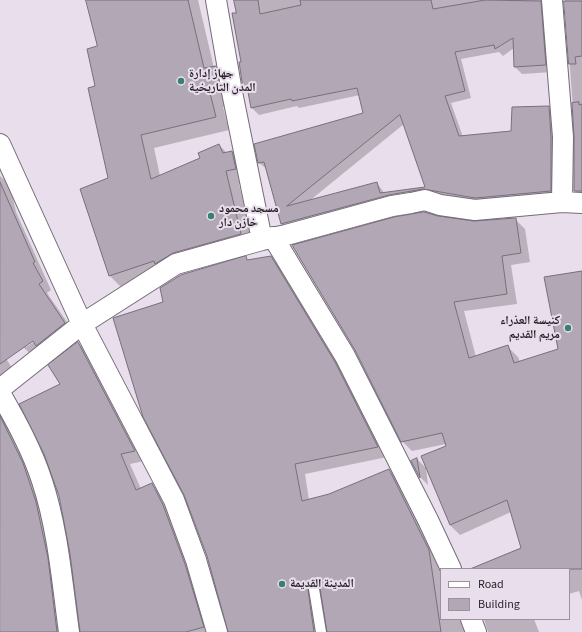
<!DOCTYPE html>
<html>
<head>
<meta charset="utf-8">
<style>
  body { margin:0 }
  #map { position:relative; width:582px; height:632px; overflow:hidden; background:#e9deec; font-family:"Source Sans 3",sans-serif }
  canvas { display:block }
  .legend { position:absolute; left:440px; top:568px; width:130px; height:52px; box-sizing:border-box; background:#e9deec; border:1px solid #9a929c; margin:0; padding:5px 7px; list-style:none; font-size:12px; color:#231f24 }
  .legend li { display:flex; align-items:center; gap:8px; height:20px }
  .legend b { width:20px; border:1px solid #9a929c }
</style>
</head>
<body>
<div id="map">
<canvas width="582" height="632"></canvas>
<ul class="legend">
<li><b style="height:5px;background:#fff"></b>Road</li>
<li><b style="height:11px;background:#b1a7b5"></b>Building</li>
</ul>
</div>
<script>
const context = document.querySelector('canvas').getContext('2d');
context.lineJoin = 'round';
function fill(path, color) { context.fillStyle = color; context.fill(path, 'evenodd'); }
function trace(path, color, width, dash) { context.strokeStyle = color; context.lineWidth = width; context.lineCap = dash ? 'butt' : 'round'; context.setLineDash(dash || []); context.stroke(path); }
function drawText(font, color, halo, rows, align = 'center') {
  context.font = font + ' "Source Sans 3","Noto Naskh Arabic",sans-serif'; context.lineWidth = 4; context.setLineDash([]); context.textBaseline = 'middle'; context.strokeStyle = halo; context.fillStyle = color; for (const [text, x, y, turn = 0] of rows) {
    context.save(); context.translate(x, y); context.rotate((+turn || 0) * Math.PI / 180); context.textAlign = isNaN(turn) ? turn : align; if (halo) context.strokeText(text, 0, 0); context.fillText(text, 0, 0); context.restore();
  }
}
const shadow = new Path2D(`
  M87 0H198L214 68 229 81 233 105 223 107 229 130 154 148 160 176 202 158 219 145 227 153 232 152 245 165 249 182 239 184 254 247 123 289 110 276 82 189 109 179 97 87 99 47Z
  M235 0H551L552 72 522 74 515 67 514 48 503 56 499 52 461 59 471 98 451 103 463 137 512 132 549 107 556 114 557 198 483 205 430 195 288 231 282 224 267 169 259 163 364 114 360 95 299 108 297 106 259 115 252 108 249 93 244 87ZM404 124 426 188 385 194 377 183 308 202Z
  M565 0H582V198L575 191V136Z
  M0 176 10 185 16 212 51 290 47 293 74 332 33 356 24 348 0 294ZM37 338 38 339 26 347V345Z
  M438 217 474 222 515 219 525 229 530 262 511 265 517 304 464 311 476 357 508 347 518 357 520 362 559 350 582 272V600L579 591 569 594V569H470L522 548 511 512 460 535 450 525 446 444 412 451 402 441Z
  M270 257 281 267 345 373 387 457 305 474 309 500 329 495 389 470 399 480 439 561 441 576V619H474L470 632H328L322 593 319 594 322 632H229L164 303 246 258 248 260Z
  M78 343 88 353 144 461 130 464 141 489 152 485 162 495 211 632H81L62 385Z
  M0 349 14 371 0 389Z
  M0 410 41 495 65 632H0Z
  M417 459 426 468 428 485 420 477 412 461Z
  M484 619H534L539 632H488Z`);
const building = new Path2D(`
  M86 0H188L204 68 216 66 220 92 210 93 216 117 141 135 151 179 200 158 198 153 219 144 223 153 232 151 236 169 226 171 241 234 173 253 155 264 154 261 109 276 80 189 108 178 88 88 95 86 87 49 97 46Z
  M234 0H258L260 14 301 5 300 0H431L433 9 485 0 541 1 546 65 514 67 513 38 495 49 494 45 455 52 465 91 445 96 459 136 511 131 512 107 549 106 551 137V191L475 198 423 189 389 195 281 224 264 162 258 163 254 144 363 113 357 88 292 101 291 99 251 108 247 87 243 88 239 62H241L232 13H236ZM400 115 425 187 380 193 377 182 287 206Z
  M564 1H582V56L575 57 576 64H569Z
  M579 102V105L582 104V191H574V137L572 103Z
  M0 182 35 262 33 263 43 281 39 284 65 323 36 346 33 341 0 364Z
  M424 212 438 216 474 221 516 218 521 253 502 256 507 294 454 302 469 358 508 345 514 363 558 349 544 277 582 271V569H470L521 548 507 500 450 525 421 456 446 446 442 433 401 442 355 350 292 245 394 217Z
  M246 256 247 260 271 256 335 362 378 447 295 464 302 501 329 494 389 469 429 550 441 632H327L320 588 319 585 313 583 310 584 308 590 314 632H228L207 556 184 495 143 417 113 318 163 302 160 288 181 275Z
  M78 342 135 451 121 454 136 490 152 483 163 505 185 564 204 627 186 632H80L70 554 59 496 44 454 19 404 60 384 48 365Z
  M0 416 23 463 36 502 48 558 57 632H0Z
  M417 458 420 478 411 461Z`);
const lane = new Path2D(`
  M314 589 321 632`);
const street = new Path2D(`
  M216 0 232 92 262 240
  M552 0 563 137 562 202
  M0 144 82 324 174 500 196 560 217 632
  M273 237 345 356 428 520 451 569
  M0 389 82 324 176 264 262 240 286 235 392 206 411 203 425 200 440 205 475 210 562 202 582 203
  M0 393C16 421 32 450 42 481 58 529 62 582 69 632
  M471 619 476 632`);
const markers = [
  [181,81,4,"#3a7f73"],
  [211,216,4,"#3a7f73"],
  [568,328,4,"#3a7f73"],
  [282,584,4,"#3a7f73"]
];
const poiNames = [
  ["جهاز إدارة",189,74],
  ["المدن التاريخية",189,88],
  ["مسجد محمود",219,209],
  ["خازن دار",219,223],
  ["كنيسة العذراء",560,321,"right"],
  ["مريم القديم",560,335,"right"],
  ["المدينة القديمة",290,584]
];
fill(shadow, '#0003');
fill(building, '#b1a7b5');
trace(building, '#796f7c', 1);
trace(lane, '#756c78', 12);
trace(street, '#756c78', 22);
trace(lane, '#fff', 10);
trace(street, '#fff', 20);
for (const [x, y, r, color] of markers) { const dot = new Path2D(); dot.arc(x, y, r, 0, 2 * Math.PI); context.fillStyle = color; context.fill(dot); trace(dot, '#e9deec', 1.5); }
drawText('bold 12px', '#231f24', '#e9deec', poiNames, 'left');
</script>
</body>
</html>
